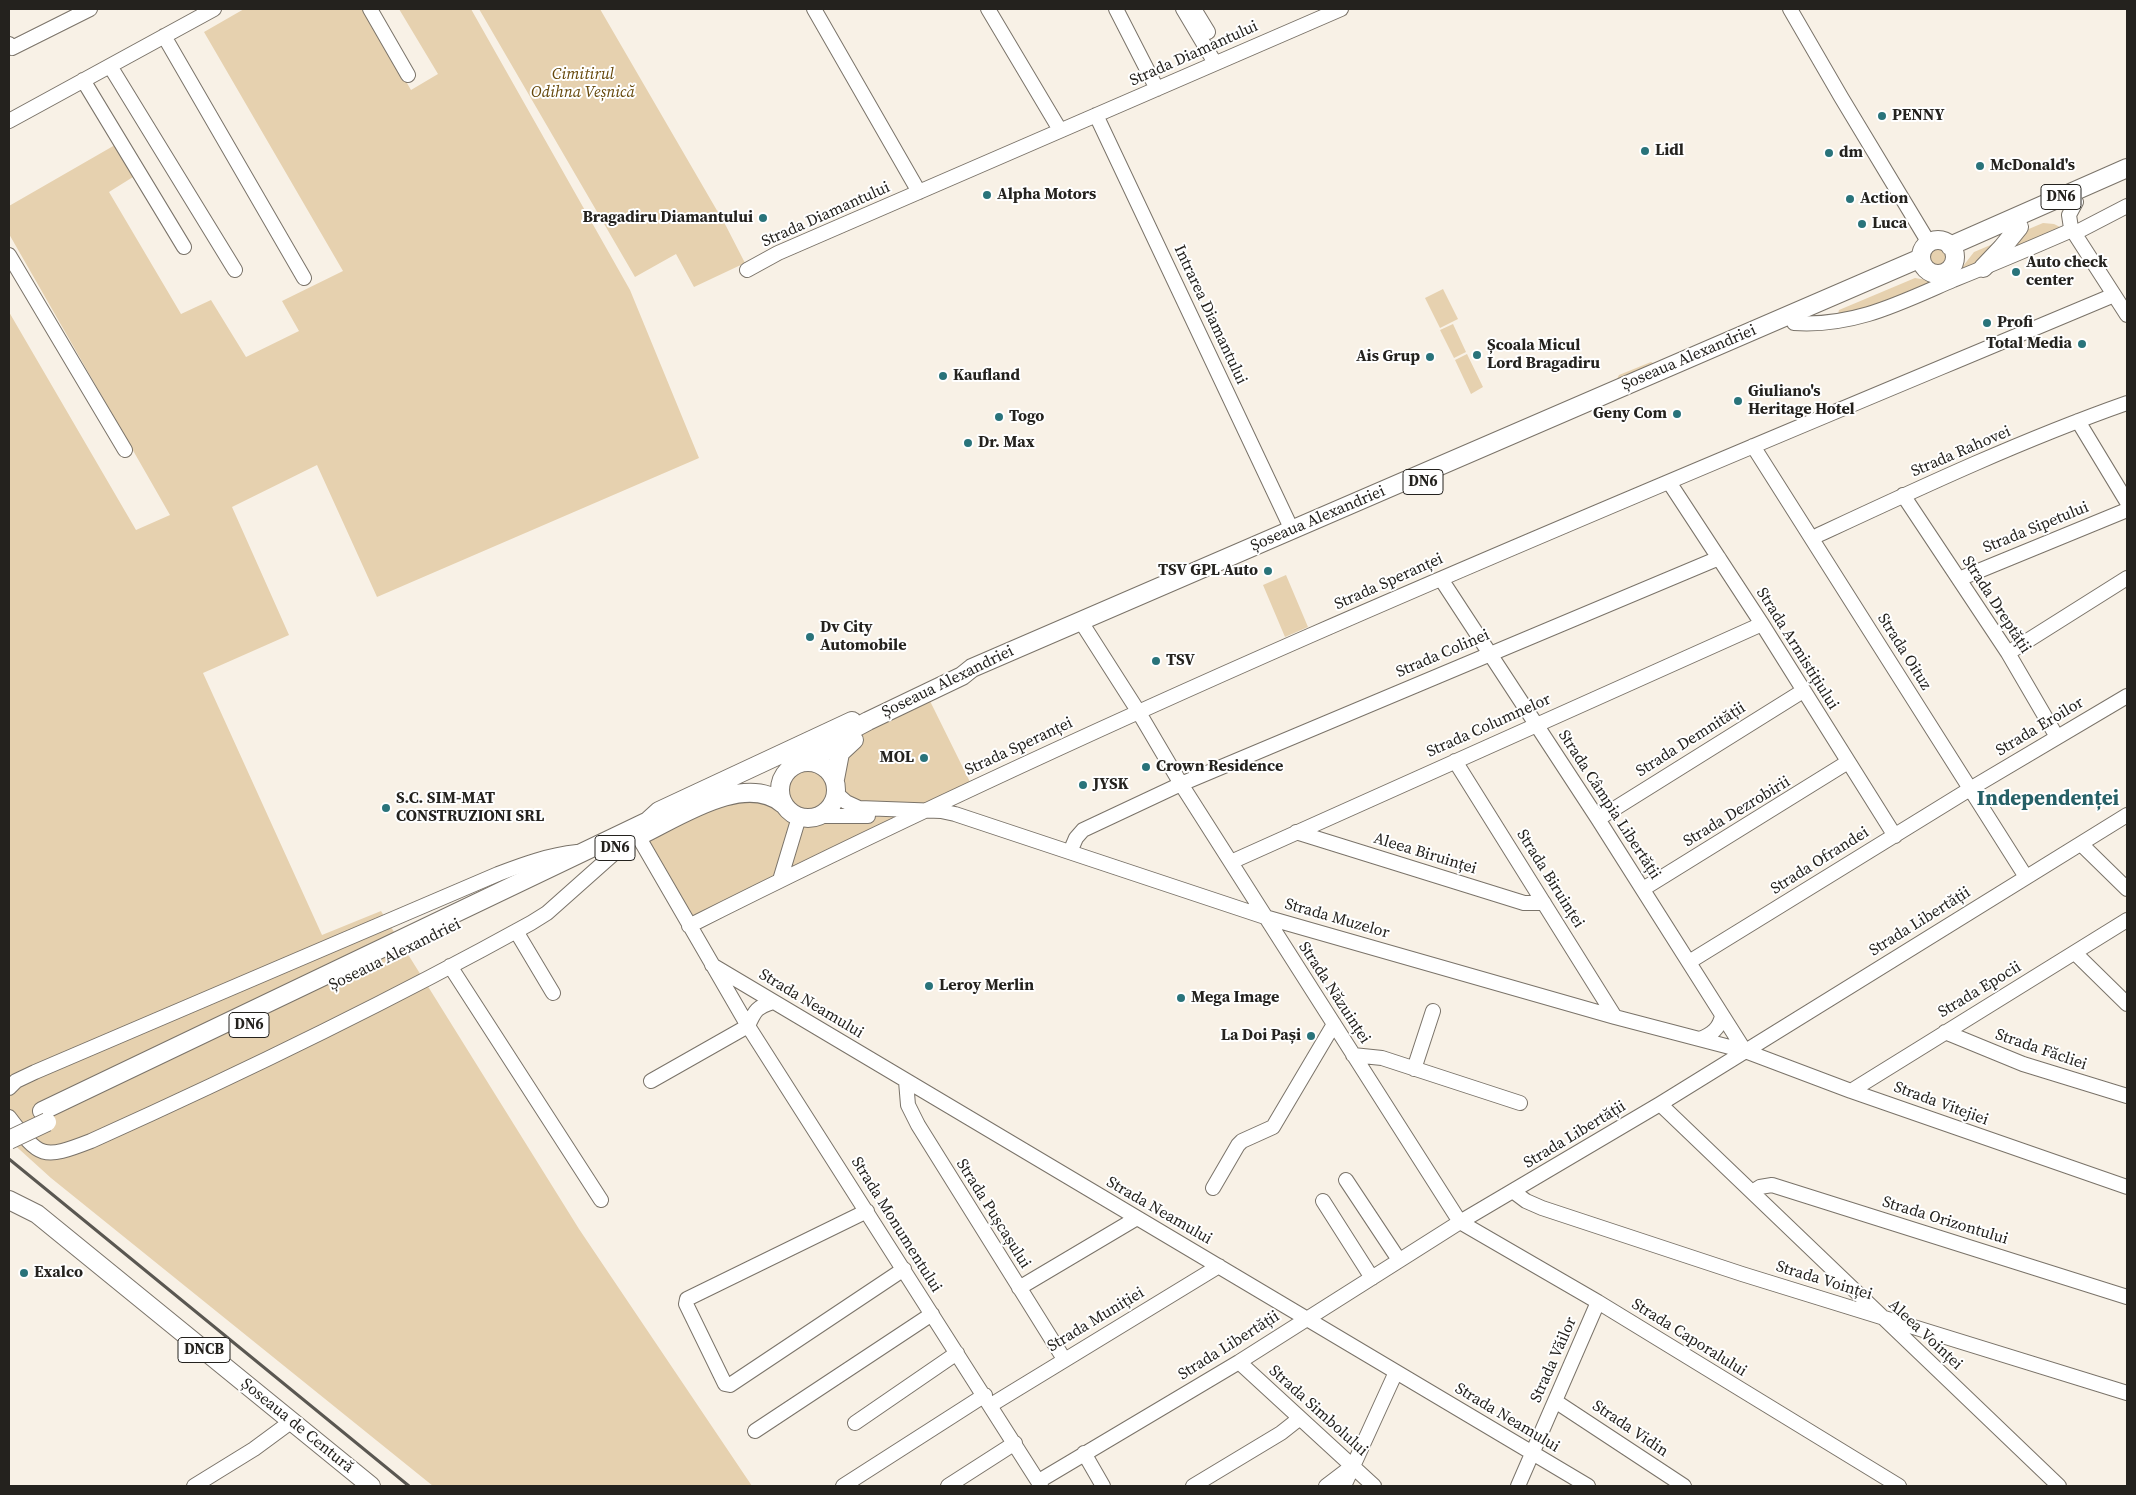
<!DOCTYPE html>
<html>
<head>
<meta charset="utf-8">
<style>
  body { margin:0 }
  #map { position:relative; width:2136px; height:1495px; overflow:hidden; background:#f8f1e6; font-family:"Source Serif 4",serif }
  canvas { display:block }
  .frame { position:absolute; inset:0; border:10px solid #24221e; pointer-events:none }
</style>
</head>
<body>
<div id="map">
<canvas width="2136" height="1495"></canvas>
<div class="frame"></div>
</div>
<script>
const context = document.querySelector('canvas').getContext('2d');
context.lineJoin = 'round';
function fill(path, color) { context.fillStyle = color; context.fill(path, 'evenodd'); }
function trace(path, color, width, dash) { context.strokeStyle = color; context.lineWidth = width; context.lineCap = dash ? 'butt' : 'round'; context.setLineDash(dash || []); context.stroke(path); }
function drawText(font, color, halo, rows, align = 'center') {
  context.font = font + ' "Source Serif 4",serif'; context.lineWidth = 4; context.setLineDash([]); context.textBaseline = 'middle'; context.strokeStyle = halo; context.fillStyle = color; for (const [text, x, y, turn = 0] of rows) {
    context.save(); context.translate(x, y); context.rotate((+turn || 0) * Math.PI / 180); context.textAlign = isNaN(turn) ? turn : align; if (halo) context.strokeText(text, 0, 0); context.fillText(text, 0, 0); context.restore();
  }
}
const green = new Path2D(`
  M244 9H364L411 90 438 74 399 9H471L630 290 699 458 377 597 317 465 232 507 289 635 203 673 322 935 381 911 579 1229 752 1486H433L51 1178 9 1140V312L136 530 170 515 9 234V206L115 145 133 177 109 192 181 314 211 300 246 357 299 331 282 301 343 271 204 32Z
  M479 9H600L726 226 745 263 694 287 676 254 635 277Z
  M2043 223 2054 224 2062 228 1960 270 1974 252Z
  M1927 257a11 11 0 1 1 22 0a11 11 0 1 1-22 0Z
  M1915 278 1939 282 1879 308 1838 314 1839 310Z
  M1443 289 1458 319 1440 328 1425 298Z
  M1453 324 1466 352 1454 358 1440 330Z
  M1467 354 1483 387 1471 394 1455 360Z
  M1651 362 1655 364 1618 381 1617 379 1619 375Z
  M1286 575 1308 627 1285 637 1263 585Z
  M929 699 973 788 689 926 638 836 710 802 780 795C779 764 807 752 830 772L861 735ZM836 794 867 810 920 812C889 818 858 820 828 810Z`);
const minor = new Path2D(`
  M370 9 408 75
  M814 9 919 192
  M988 9 1060 130
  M1116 9 1157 89
  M1183 9 1215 63
  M1194 9 1208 32
  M1790 9 1841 97 1929 243
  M164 36 304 278
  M9 44 12 48 90 9
  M110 66 235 270
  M83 80 184 247
  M1096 115 1292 530
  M9 121 214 9
  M2076 202 2069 215 2071 228 2127 315
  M2075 233 2127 206
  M9 255 125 450
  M747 270 778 253 1341 9
  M1794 323C1854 327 1900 303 1953 280 1993 264 2033 247 2072 230
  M2078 421 2127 502
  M1753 446 2026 877
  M1669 482 1762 624 1895 836
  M1903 495 2008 653 2057 737
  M1812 538C1915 490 2019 441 2127 403
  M1441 579 1598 819 1745 1051
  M1959 579 2127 510
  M1085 628 1138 711 1181 784 1460 1222 1598 1302 1899 1486
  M2008 653 2127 578
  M1455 761 1615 1017
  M837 794 846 802 859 808 941 811 955 814 1265 917 1615 1017 1745 1051 1851 1091 2127 1187
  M821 816H868
  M1598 819 1803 691
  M1296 832 1524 903H1544
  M638 836 748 1026 1041 1486
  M2081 844 2127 889
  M1070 852 1076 838 1083 830 1181 784 1719 558
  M1231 862 1762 624
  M780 880 799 817
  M1643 889 1848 762
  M689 926C1153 692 1635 496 2114 295
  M516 931 553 993
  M2075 953 2127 1004
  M1689 962 1970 789 2127 696
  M712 965 1588 1486
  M450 966 601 1200
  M1945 1032 2023 1064 2127 1096
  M1700 1039C1712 1034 1719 1029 1722 1016
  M1353 1055 1382 1058 1520 1103
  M1414 1069 1433 1011
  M651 1081 748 1026C755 1010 757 1007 773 1002
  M906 1081 908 1105 918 1125 1064 1359
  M9 1088 16 1081 35 1072 498 874C524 864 549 855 577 852
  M1851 1091 2127 920
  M1660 1104 2059 1486
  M9 1117C40 1158 42 1160 91 1141 240 1074 388 1002 531 923L547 913 628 841
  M1346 1180 1399 1260
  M1213 1188 1238 1145 1242 1141 1273 1127 1334 1024
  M1514 1192 1526 1201 1542 1208 1742 1274 2127 1393
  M1752 1192 1760 1187 1772 1185 2127 1297
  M1323 1201 1372 1278
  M867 1211 687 1299 686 1304 725 1384 730 1385 904 1269
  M1019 1288 1137 1218
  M1239 1362 1374 1486
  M1555 1401 1684 1486
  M991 1405 1219 1266
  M855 1423 957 1353
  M755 1431 932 1314
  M1084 1453 1103 1486
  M1039 1481 1239 1362 1460 1222 1660 1104 2127 815
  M194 1486 254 1449 292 1421
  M843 1486 985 1395
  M948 1486 1015 1443
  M1193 1486 1281 1433 1300 1418
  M1326 1486 1351 1467
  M1344 1486 1396 1372
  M1518 1486 1598 1302`);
const major = new Path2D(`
  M1921 257a17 17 0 1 1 34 0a17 17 0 1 1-34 0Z
  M1950 246 2127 168
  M1983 268 2002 248 2019 227
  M807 761 829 750 853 729 868 721 962 676 972 668 1921 258
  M780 790a28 28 0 1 1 56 0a28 28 0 1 1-56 0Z
  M835 779 840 753 854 740
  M641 835C679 817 745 772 783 804
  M42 1111 648 821 659 811 852 721
  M9 1200 37 1214 371 1486`);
const rail = new Path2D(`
  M9 1159 409 1486`);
const majorBridge = new Path2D(`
  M9 1140 47 1122`);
const markers = [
  [1882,116,5,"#29737a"],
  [1645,151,5,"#29737a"],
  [1829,153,5,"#29737a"],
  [1980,166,5,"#29737a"],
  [987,195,5,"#29737a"],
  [1850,199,5,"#29737a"],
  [763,218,5,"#29737a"],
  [1862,224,5,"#29737a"],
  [2016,272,5,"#29737a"],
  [1987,323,5,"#29737a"],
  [2082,344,5,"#29737a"],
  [1477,355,5,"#29737a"],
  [1430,357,5,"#29737a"],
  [943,376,5,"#29737a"],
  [1738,401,5,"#29737a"],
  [1677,414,5,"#29737a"],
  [999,417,5,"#29737a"],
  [968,443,5,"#29737a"],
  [1268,571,5,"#29737a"],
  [810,637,5,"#29737a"],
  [1156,661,5,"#29737a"],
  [924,758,5,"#29737a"],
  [1146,767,5,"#29737a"],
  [1083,785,5,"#29737a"],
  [386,808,5,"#29737a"],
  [929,986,5,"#29737a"],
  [1181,998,5,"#29737a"],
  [1311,1036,5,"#29737a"],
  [24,1273,5,"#29737a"]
];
const shields = [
  [2061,197,40],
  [1423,482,40],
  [615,848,40],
  [249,1025,40],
  [204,1350,52]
];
const shieldNames = [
  ["DN6",2061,197],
  ["DN6",1423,482],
  ["DN6",615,848],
  ["DN6",249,1025],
  ["DNCB",204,1350]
];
const streetNames = [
  ["Strada Diamantului",1194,54,-24],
  ["Strada Diamantului",826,215,-24],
  ["Intrarea Diamantului",1210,315,65],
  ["Șoseaua Alexandriei",1689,358,-23],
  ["Strada Rahovei",1961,452,-23],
  ["Șoseaua Alexandriei",1318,519,-23],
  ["Strada Sipetului",2036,528,-22],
  ["Strada Speranței",1389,582,-24],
  ["Strada Dreptății",1996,605,57],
  ["Strada Armistițiului",1797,649,58],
  ["Strada Oituz",1904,652,58],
  ["Strada Colinei",1443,654,-23],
  ["Șoseaua Alexandriei",948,682,-26],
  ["Strada Columnelor",1489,726,-24],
  ["Strada Eroilor",2040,727,-31],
  ["Strada Demnității",1691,740,-32],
  ["Strada Speranței",1019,747,-25],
  ["Strada Câmpia Libertății",1609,805,57],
  ["Strada Dezrobirii",1737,812,-31],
  ["Aleea Biruinței",1425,854,17],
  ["Strada Ofrandei",1820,861,-32],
  ["Strada Biruinței",1550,879,58],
  ["Strada Muzelor",1337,919,16],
  ["Strada Libertății",1920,922,-32],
  ["Șoseaua Alexandriei",395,955,-26],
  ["Strada Epocii",1980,990,-31],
  ["Strada Năzuinței",1334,993,57],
  ["Strada Neamului",811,1004,31],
  ["Strada Făcliei",2041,1050,19],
  ["Strada Vitejiei",1941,1104,20],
  ["Strada Libertății",1575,1135,-31],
  ["Strada Neamului",1159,1211,30],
  ["Strada Pușcașului",993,1214,58],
  ["Strada Orizontului",1945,1221,17],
  ["Strada Monumentului",896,1225,58],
  ["Strada Voinței",1824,1281,17],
  ["Strada Muniției",1096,1320,-31],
  ["Aleea Voinței",1925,1335,43],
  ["Strada Caporalului",1689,1338,32],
  ["Strada Libertății",1229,1346,-32],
  ["Strada Văilor",1554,1360,-66],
  ["Strada Simbolului",1318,1411,42],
  ["Strada Neamului",1507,1418,31],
  ["Șoseaua de Centură",297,1426,39],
  ["Strada Vidin",1630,1429,34]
];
const parkNames = [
  ["Cimitirul",583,75],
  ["Odihna Veșnică",583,93]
];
const poiNames = [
  ["PENNY",1892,116],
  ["Lidl",1655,151],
  ["dm",1839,153],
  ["McDonald's",1990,166],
  ["Alpha Motors",997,195],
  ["Action",1860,199],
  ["Bragadiru Diamantului",753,218,"right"],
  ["Luca",1872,224],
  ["Auto check",2026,263],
  ["center",2026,281],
  ["Profi",1997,323],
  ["Total Media",2072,344,"right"],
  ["Școala Micul",1487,346],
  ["Lord Bragadiru",1487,364],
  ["Ais Grup",1420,357,"right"],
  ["Kaufland",953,376],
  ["Giuliano's",1748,392],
  ["Heritage Hotel",1748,410],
  ["Geny Com",1667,414,"right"],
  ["Togo",1009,417],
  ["Dr. Max",978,443],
  ["TSV GPL Auto",1258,571,"right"],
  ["Dv City",820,628],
  ["Automobile",820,646],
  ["TSV",1166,661],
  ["MOL",914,758,"right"],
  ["Crown Residence",1156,767],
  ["JYSK",1093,785],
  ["S.C. SIM-MAT",396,799],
  ["CONSTRUZIONI SRL",396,817],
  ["Leroy Merlin",939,986],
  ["Mega Image",1191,998],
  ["La Doi Pași",1301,1036,"right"],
  ["Exalco",34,1273]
];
const districtNames = [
  ["Independenței",2048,800]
];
fill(green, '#e6d1af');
trace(minor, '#7a7369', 16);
trace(major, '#7a7369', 20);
trace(minor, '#fff', 14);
trace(major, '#fff', 18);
trace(rail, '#5a5751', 3);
trace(majorBridge, '#7a7369', 20, []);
trace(majorBridge, '#fff', 18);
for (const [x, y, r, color] of markers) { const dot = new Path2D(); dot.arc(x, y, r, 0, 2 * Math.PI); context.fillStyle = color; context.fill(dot); trace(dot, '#fff', 2); }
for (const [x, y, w] of shields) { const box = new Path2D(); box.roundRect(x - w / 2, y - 12.5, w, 25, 4); context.fillStyle = '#fff'; context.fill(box); trace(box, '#24221e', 1); }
drawText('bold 15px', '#24221e', null, shieldNames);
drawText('16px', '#24221e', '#fff', streetNames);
drawText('italic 16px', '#64470a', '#fff', parkNames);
drawText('bold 16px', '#24221e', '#fff', poiNames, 'left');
drawText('bold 21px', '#266066', '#fff', districtNames);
</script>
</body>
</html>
